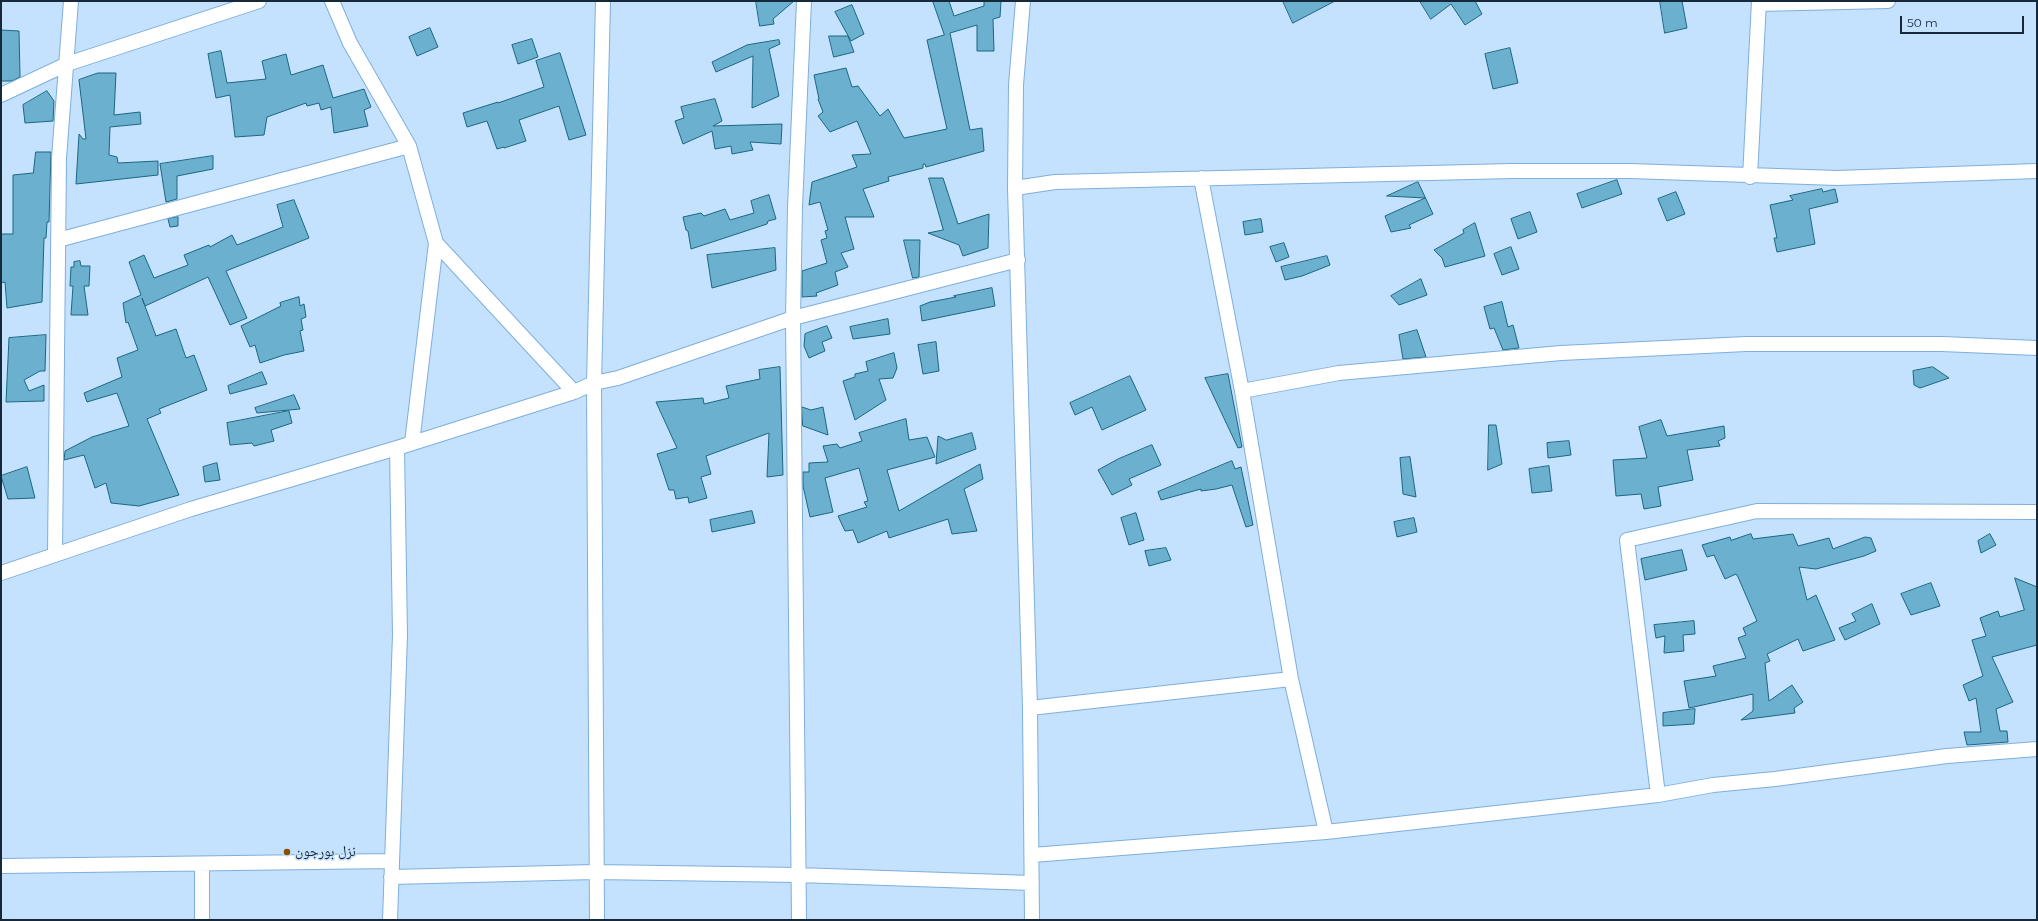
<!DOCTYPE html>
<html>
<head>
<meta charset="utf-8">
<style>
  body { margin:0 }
  #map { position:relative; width:2038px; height:921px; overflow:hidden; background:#c4e1fd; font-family:Montserrat,sans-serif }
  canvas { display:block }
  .frame { position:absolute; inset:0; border:2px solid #16293a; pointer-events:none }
  .scale { position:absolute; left:1900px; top:16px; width:124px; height:18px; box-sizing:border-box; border:2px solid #16293a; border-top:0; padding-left:5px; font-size:12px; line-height:14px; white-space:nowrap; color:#16293a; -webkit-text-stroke:3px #c4e1fd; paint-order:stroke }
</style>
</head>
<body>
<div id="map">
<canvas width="2038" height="921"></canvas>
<div class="frame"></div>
<div class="scale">50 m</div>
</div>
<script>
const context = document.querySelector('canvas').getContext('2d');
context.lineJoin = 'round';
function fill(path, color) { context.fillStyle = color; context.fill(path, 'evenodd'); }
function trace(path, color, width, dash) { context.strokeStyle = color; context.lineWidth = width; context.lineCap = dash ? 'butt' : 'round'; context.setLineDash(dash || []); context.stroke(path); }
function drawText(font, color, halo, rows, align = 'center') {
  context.font = font + ' Montserrat,"Noto Naskh Arabic",sans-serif'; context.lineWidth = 3; context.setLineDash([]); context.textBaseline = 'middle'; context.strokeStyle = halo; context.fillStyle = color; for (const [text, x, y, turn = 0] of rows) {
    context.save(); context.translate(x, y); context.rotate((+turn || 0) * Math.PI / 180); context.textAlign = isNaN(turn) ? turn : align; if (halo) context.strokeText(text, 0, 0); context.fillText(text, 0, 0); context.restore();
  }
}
const building = new Path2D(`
  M756 1H794L773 19 774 24 760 26Z
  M933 1H949L954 16 984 6V1H1001L1000 17 993 19 994 51H977V25L950 33 970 130 982 128 984 151 926 167 925 164H923V168L888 177 889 181 863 189 874 217H845L854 249 841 253 848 267 835 272 838 285 816 293 817 296 802 297V271L827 263 821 240 827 238 825 231 828 230 820 202 809 205 812 182 857 167 852 155 871 154 857 121 830 132 818 116 823 112 818 99H819L814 75 846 68 852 87 858 86 880 116 888 109 904 138 947 129 927 40 944 35Z
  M1283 1H1335L1293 23Z
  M1420 1H1475L1482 14 1465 25 1451 4 1431 19Z
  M1660 1H1682L1687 28 1665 33Z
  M852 5 864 34 851 41 835 12Z
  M430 28 438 47 417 56 409 37Z
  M1 30 19 31 20 77 12 81H1Z
  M829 36H848L854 52 834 57Z
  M532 39 538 57 518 64 512 45Z
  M779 40 780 44 769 49 779 96 752 108 753 56 716 72 712 62 747 45Z
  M1510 48 1518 83 1493 89 1485 54Z
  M221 51 227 83 266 79 262 61 286 54 291 75 323 65 333 98 364 89 371 107 364 110 368 126 334 133 331 107 321 110 319 103 307 106 306 103 267 117 264 135 235 137 230 95 216 98 208 54Z
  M560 53 586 135 569 140 559 106 519 120 526 141 504 148V147L497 149 487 121 467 127 463 113 498 102V103L544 87 536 61Z
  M98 73H116L114 115 140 112 141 124 110 127 109 155 117 157 118 163 158 161V175L76 184 79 134 83 139H86L79 80Z
  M47 91 54 101 53 121 25 123 23 105Z
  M715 99 722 121 713 126 782 124 781 144 750 142 753 150 732 154 731 146 715 149 712 131 683 144 675 121 684 118 681 107Z
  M36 152H51L49 222H47L46 238H44L42 302 7 308 5 282 1 283V234H13V175L33 173Z
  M213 156V169L177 176V199L166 202 160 164Z
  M929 178H943L958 224 989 214 988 248 963 256 959 245 928 233 943 230Z
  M1617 180 1622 194 1582 208 1577 194Z
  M1418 182 1433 214 1409 225 1411 228 1391 232 1385 216 1425 198 1387 196Z
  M1822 189 1823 192 1835 189 1838 202 1809 209 1815 244 1777 252 1774 238H1777L1770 205 1793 200 1790 196Z
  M1676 192 1685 214 1667 221 1658 199Z
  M769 195 776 219 768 221 767 224 691 249 688 231 686 230 683 217 701 213 704 216 725 209 730 220 754 213 751 201Z
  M294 200 309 238 226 271 247 318 230 325 208 277 145 306 142 298 156 336 176 329 186 358 194 355 207 390 159 409 161 413 147 419 179 495 139 506 111 503 106 483 95 488 84 455 64 460 65 451 92 437 129 426 117 393 87 402 84 393 122 377 117 358 138 350 128 322 126 323 123 303 141 295 129 262 144 255 154 278 188 265 184 255 209 245 210 247 232 235 237 245 283 227 277 205Z
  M1530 212 1537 232 1518 239 1511 219Z
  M178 217V226L170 227 168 219Z
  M1261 219 1263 232 1245 235 1243 222Z
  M1475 223 1485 256 1445 267 1442 258 1434 250 1464 233 1463 230Z
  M904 240H920L919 277 913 278Z
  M1284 243 1289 257 1276 262 1270 247Z
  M1511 247 1519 269 1502 275 1494 254Z
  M775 248 776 270 712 288 707 255Z
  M1327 256 1330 265 1302 276 1285 280 1281 267Z
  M80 261 81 266H90L89 286H84L88 315H71L73 286H70L71 267H74V262Z
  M1421 279 1427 295 1399 305 1391 296Z
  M992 288 995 306 922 321 920 306 930 302 956 297 954 296Z
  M299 297 300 306 304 304 306 317 301 319 303 330 300 331 304 351 284 355 260 363 255 345 250 347 241 326 281 306 280 303Z
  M1502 302 1508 327 1513 325 1519 348 1503 350 1494 328 1490 329 1484 307Z
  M888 319 890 334 853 339 850 327Z
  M827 326 832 338 822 342 825 351 809 358 804 346 805 334Z
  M1417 330 1426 357 1403 359 1399 335Z
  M46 335 45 371H40L24 380 29 391 44 385V401L6 402 9 338Z
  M936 342 939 371 923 374 918 345Z
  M894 353 897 368 893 378 879 379 886 400 855 420 843 381 855 377V374L868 371 866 362Z
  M780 367 783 475 767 477 769 433 706 456 711 474 701 477 707 498 689 503 688 497 676 499 674 490H669L657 454 677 448 656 402 703 398 704 404 729 398 726 386 760 379 759 370Z
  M1933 367 1949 378 1920 388 1914 385 1913 371Z
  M262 372 267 384 230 394 228 386Z
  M1228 374 1242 447 1238 448 1205 378Z
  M1130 376 1146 410 1102 430 1092 407 1075 415 1070 403Z
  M294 395 300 409 257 413 255 408Z
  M802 407 811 410 823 407 828 435 803 426Z
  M289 411 292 423 271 430 274 441 254 446 252 443 230 445 227 423Z
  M906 419 909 440 927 437 935 457 887 470 899 511 980 464 983 479 964 489 977 531 952 534 948 519 889 538 887 531 858 543 853 530 845 531 838 516 867 507 864 502 868 501 859 468 825 478 833 512 810 517 803 486V472H809V463L828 462 823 446 837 444 840 448 862 441 859 433Z
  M1661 420 1667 436 1724 426 1725 438 1718 441 1720 446 1687 450 1693 480 1658 487 1661 506 1644 509 1641 494 1616 496 1613 460 1647 458 1639 427Z
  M1489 425H1496L1502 464 1488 470Z
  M972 433 976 449 936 464 938 436 946 440Z
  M1569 441 1571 455 1548 458 1547 443Z
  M1152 445 1161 465 1129 479 1132 485 1112 495 1098 470 1118 459Z
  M1410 457 1416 497 1403 494 1400 458Z
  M1232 461 1235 469 1241 467 1253 525 1246 527 1232 485 1216 489 1201 491V489L1161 500 1158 492Z
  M217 463 220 480 205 482 203 467Z
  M1549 466 1552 491 1532 493 1529 469Z
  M27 467 35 498 8 499 1 476Z
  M752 511 755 523 712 532 710 520Z
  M1136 513 1144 540 1129 545 1121 518Z
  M1414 518 1417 532 1397 537 1394 522Z
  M1751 534 1753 539 1793 534 1798 546 1829 538 1833 549 1865 537 1871 538 1876 551 1864 556 1816 569 1799 567 1807 600 1816 595 1835 640 1803 651 1798 639 1767 654 1770 661 1765 663 1769 701 1792 685 1803 702 1794 708 1795 713 1741 720 1753 711V694L1689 708 1684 681 1716 676 1713 666 1746 658 1738 638 1746 635 1743 628 1757 621 1738 577 1736 574 1725 579 1714 555 1707 557 1702 545 1730 537 1731 540Z
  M1990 534 1996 545 1981 553 1978 541Z
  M1166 548 1171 560 1149 566 1145 551Z
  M1682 550 1687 570 1645 580 1641 559Z
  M2015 578 2037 587V645L1992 657 2013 702 1996 709 2000 731H2007L2008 742 1967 745 1964 732H1981L1976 698 1969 701 1963 685 1983 676 1972 640 1986 636 1980 618 1998 611 2000 617 2024 610Z
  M1931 583 1940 606 1911 615 1901 594Z
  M1872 604 1880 624 1845 640 1839 628 1856 621 1852 614Z
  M1694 621 1695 634 1683 635 1684 651 1664 653 1665 636 1656 638 1654 625Z
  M1695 709 1694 724 1663 726V713Z`);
const minor = new Path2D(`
  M332 1 350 43 409 146 436 243 412 443
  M1023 1 1016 85 1015 188 1030 708 1032 920
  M1759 4 1888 1
  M1 95 67 64 259 1
  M1750 177 1759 1
  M1201 178 1242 391 1291 679 1326 832
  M1015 188 1055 182 1512 171H1630L1837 178 2037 171
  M58 240 409 146
  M436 243 574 392
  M1242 391 1339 373 1561 353 1746 344H1942L2037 348
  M55 554 59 158 71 1
  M1 573 191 509 397 448 574 392 594 383 618 378 793 318 1018 260
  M1030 708 1291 679
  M1658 795 1627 540 1757 511 2037 512
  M1032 855 1326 832 1658 795 1713 785 1775 779 1947 756 2037 749
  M1 866 392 861
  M391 877 595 872 798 875 1032 883
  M202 920V864
  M390 920 400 635 397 448
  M597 920 594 383 603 1
  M799 920 793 318 795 207 804 1`);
const markers = [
  [287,852,4,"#875100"]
];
const poiNames = [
  ["نزل بورجون",295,852]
];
fill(building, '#6bb1cf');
trace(building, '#1b6681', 1);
trace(minor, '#7fafdc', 16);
trace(minor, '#fff', 14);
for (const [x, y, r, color] of markers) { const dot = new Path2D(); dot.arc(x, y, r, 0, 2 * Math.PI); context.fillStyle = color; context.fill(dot); trace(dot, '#c4e1fd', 1.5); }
drawText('14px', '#16293a', '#c4e1fd', poiNames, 'left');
</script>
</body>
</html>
